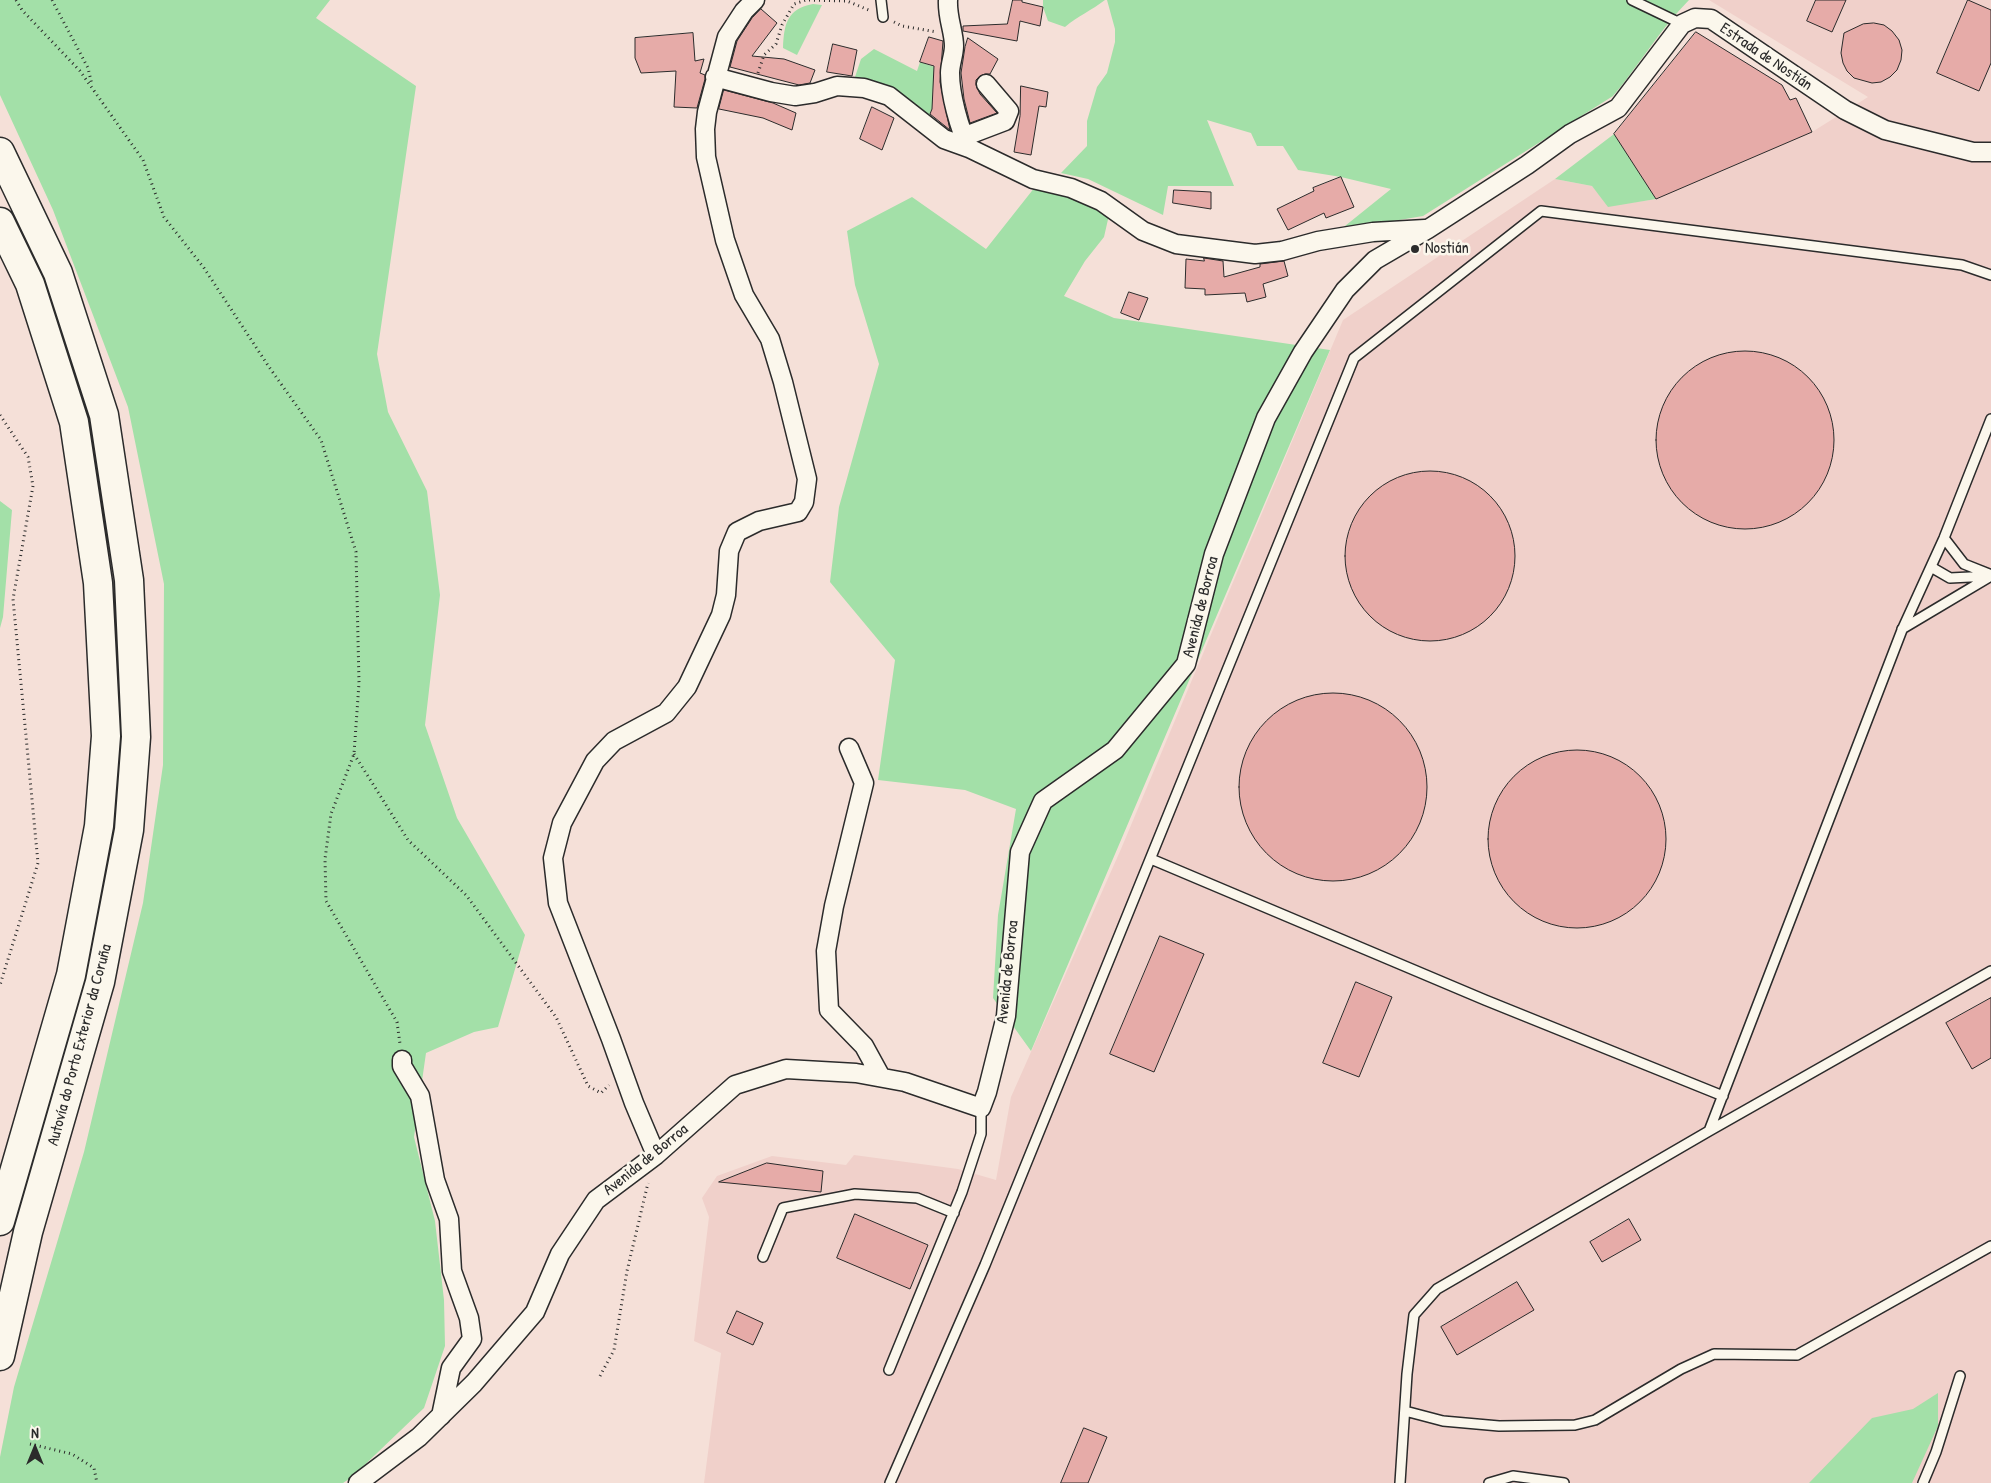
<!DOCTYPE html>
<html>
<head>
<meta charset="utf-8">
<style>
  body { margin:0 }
  #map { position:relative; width:1991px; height:1483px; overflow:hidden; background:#f5e0d8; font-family:"Patrick Hand",sans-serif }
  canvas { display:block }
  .north { position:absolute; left:10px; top:1423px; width:50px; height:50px; -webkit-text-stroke:4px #fbf7ec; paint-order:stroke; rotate:0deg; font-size:14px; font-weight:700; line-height:20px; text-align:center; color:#2b2b2b }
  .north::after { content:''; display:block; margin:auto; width:18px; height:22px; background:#2b2b2b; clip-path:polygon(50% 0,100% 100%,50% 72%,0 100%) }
</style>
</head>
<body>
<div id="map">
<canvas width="1991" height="1483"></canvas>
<div class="north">N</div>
</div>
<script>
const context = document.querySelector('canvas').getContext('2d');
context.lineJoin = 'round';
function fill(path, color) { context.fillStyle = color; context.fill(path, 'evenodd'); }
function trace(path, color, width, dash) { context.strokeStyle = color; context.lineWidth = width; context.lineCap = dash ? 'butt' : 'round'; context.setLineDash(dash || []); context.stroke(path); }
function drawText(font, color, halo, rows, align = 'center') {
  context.font = font + ' "Patrick Hand",sans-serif'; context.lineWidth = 5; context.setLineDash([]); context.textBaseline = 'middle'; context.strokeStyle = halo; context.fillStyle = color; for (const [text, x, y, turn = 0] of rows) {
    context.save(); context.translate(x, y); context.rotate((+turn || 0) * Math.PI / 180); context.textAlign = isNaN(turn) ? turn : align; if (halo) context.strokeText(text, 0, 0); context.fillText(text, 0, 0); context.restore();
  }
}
const built = new Path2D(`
  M1709 0H1991V1483H704L721 1353 694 1341 709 1217 702 1198 717 1176 772 1156 846 1165 854 1155 958 1169 996 1180 1011 1097 1121 849 1343 320 1555 179 1592 186 1609 206 1656 199 1812 132 1868 97Z`);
const green = new Path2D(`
  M0 0H330L316 18 416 86 377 354 388 412 427 491 440 595 425 725 457 818 525 935 498 1027 474 1032 426 1053 414 1137 435 1221 444 1300 445 1346 424 1408 352 1477 343 1483H0V1457L14 1387 84 1152 143 903 163 765 164 584 128 407 53 210 0 95Z
  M1043 0H1105C1092 10 1078 16 1065 27L1048 21 1043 7Z
  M1107 0H1689C1660 29 1640 64 1613 96L1423 216 1340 230 1391 189 1341 177 1298 170 1283 146H1257L1251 133 1207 120 1234 186H1168L1163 215 1088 179 1061 173 1087 146V121L1097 87 1107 73 1115 42V29Z
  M813 4 822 5 797 55 783 48C784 24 787 9 813 4Z
  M874 49 917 71 920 62 946 71 947 93 933 90 932 109 928 119 854 80 861 59Z
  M1614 134 1656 199 1608 207 1592 186 1555 179Z
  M1035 187 1083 201 1109 215 1104 237 1085 261 1064 296 1114 318 1330 350 1031 1051 993 998 998 915 1016 809 965 790 878 780 895 660 830 582 839 507 879 364 855 285 847 231 912 197 986 249Z
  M0 501 12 510 3 617 0 628Z
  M1938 1393V1426L1912 1483H1809L1872 1418 1913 1409Z`);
const building = new Path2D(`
  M1013 0H1022V2L1043 7 1040 26 1020 21 1017 41 963 31V26L1007 24Z
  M1816 0H1846L1832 32 1807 21Z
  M1968 0 1991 10V63L1979 91 1937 73Z
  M761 9 777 23 752 56 784 59 815 70 810 83 799 85 730 67 737 41 752 18Z
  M1874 23 1884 25 1892 31 1899 40 1902 50 1901 60 1897 70 1890 77 1881 82 1872 83 1854 78 1847 71 1843 63 1841 53 1844 33 1863 24Z
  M1696 32 1782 85 1790 100 1796 98 1812 132 1656 199 1614 134Z
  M693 33 695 61 704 59 700 73 705 75V79L697 108 674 107 676 71 641 73 635 58V38Z
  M929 37 943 41 940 82 950 130 930 114 932 109 934 66 920 62Z
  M968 38 998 59 990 74H985L980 76 976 80V85L980 94 997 113 970 123 964 99 961 73 965 47Z
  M833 44 857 50 852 76 827 72Z
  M1021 86 1048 92 1046 107 1039 106 1031 155 1014 152 1020 116Z
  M724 90 773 103 796 113 792 130 763 118 719 109Z
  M872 107 894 118 882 150 860 139Z
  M1341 177 1354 207 1326 218 1324 213 1288 230 1277 209 1314 191 1313 188Z
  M1174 190 1211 192V209L1173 203Z
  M1204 258 1223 261 1224 277 1260 267V264L1284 261 1288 276 1263 284 1266 297 1247 302 1245 293 1205 295V289L1185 288 1186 259 1204 261Z
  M1129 292 1148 298 1139 320 1121 313Z
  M1656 440a89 89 0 1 1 178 0a89 89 0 1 1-178 0Z
  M1345 556a85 85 0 1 1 170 0a85 85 0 1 1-170 0Z
  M1239 787a94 94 0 1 1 188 0a94 94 0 1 1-188 0Z
  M1488 839a89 89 0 1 1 178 0a89 89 0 1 1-178 0Z
  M1160 936 1204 954 1154 1072 1110 1054Z
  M1356 982 1392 997 1359 1077 1323 1063Z
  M1991 998V1058L1972 1069 1946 1023Z
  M767 1163 823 1171 821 1192 719 1182Z
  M855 1214 928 1245 910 1289 837 1258Z
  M1629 1219 1641 1240 1602 1262 1590 1242Z
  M1517 1282 1534 1310 1457 1355 1441 1327Z
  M737 1311 763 1323 753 1345 727 1333Z
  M1084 1428 1107 1437 1088 1483H1061Z`);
const path = new Path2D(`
  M16 0 22 10 80 71 143 160 164 217 204 268 269 367 321 440 356 552 359 683 354 754 331 814 325 859 326 901 397 1022 400 1044
  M52 0 88 68 92 85
  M894 22 902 26 937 32
  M758 73 764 55 776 44 782 25 794 4 806 0 847 1 871 11
  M0 415 28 457 33 486 13 599 38 863 0 985
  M354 754 408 840 466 895 556 1017 588 1086 601 1093 609 1085
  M600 1376 614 1350 627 1271 648 1183
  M30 1444 72 1454 94 1468 97 1483`);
const service = new Path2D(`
  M881 0 883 17
  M1632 0 1682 24
  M1944 538 1964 564 1989 574
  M1931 567 1950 578 1990 576
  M1902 629 1991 576
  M1151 859 1485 1000 1723 1096
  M1709 1131 1902 630 1944 538 1991 419
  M763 1257 783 1208 855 1194 917 1198 954 1213
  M889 1370 962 1192 981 1134V1108
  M1405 1411 1443 1421 1499 1426 1575 1425 1595 1420 1681 1369 1714 1354 1797 1355 1991 1246
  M890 1483 985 1265 1354 358 1541 211 1962 265 1991 275
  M1400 1483 1407 1374 1414 1315 1437 1289 1709 1131 1991 971
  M1489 1483 1513 1476 1564 1483
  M1923 1483 1936 1452 1960 1376`);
const minor = new Path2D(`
  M948 0C947 18 954 31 954 46 954 55 950 64 950 73 950 94 959 128 969 148
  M715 77 771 92 795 96 815 93 837 86 864 88 889 96 944 139 969 148 1033 179 1071 188 1101 201 1143 231 1176 244 1255 254 1282 251 1318 241 1373 232 1425 229
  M963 137 1005 121 1009 111 986 84
  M849 748 864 783 834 906 826 951 829 1010 864 1046 881 1077
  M402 1060V1066L420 1096 435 1180 449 1219 452 1271 469 1318 472 1339 451 1368 441 1416
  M656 1155 634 1103 611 1039 558 903 553 858 562 823 595 761 614 741 666 713 687 687 721 615 726 595 729 551 737 532 759 521 798 512 804 502 807 479 783 382 770 339 744 295 725 240 706 157 705 129 707 112 727 37 744 11 755 0
  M358 1483 419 1437 474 1383 535 1312 560 1254 596 1200 656 1155 735 1085 786 1069 856 1073 905 1082 981 1108 987 1092 1006 1016 1020 852 1043 801 1115 750 1186 664 1214 554 1266 418 1303 352 1345 290 1375 260 1428 229 1527 165 1570 134 1618 108 1682 24 1695 18 1711 19 1845 110 1885 130 1973 152H1991`);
const motorway = new Path2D(`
  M0 152 58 273 104 415 129 580 136 737 129 830 100 982 28 1232 0 1356
  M0 222 30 284 74 422 98 583 106 736 99 826 71 975 0 1221`);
const markers = [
  [1415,249,5,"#2b2b2b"]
];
const streetNames = [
  ["Estrada de Nostián",1766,57,34],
  ["Avenida de Borroa",1201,607,-76],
  ["Avenida de Borroa",1008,972,-84],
  ["Autovía do Porto Exterior da Coruña",80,1045,-75],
  ["Avenida de Borroa",646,1160,-39]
];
const poiNames = [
  ["Nostián",1425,249]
];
fill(built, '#f0d0ca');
fill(green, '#a3e0a8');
fill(building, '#e6aba8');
trace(building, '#2b2b2b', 1);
trace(service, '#2b2b2b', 12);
trace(minor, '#2b2b2b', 21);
trace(motorway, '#2b2b2b', 31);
trace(path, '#2b2b2b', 3, [1, 4]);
trace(service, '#fbf7ec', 9);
trace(minor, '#fbf7ec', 18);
trace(motorway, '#fbf7ec', 28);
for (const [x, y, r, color] of markers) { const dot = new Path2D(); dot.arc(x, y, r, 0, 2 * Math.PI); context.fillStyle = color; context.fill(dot); trace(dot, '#fbf7ec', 2); }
drawText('16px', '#2b2b2b', '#fbf7ec', streetNames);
drawText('16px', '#2b2b2b', '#fbf7ec', poiNames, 'left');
</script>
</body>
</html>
